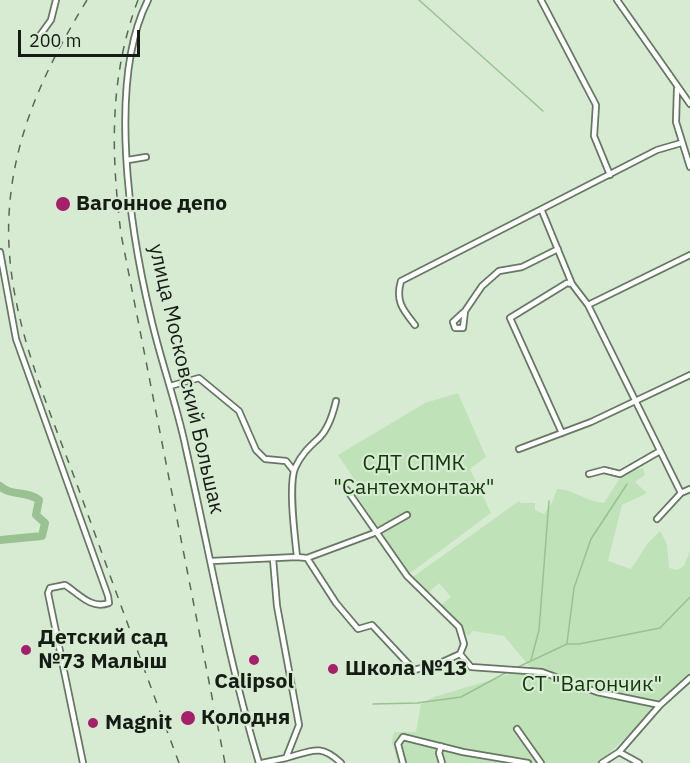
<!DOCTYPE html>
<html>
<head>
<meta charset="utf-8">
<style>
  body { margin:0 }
  #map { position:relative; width:690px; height:763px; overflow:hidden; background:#d7ebd3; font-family:"IBM Plex Sans",sans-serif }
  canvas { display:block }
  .scale { position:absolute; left:18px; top:30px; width:122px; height:27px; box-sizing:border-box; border:3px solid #151c14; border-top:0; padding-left:8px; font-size:18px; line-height:21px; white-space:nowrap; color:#151c14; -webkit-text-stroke:4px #d7ebd3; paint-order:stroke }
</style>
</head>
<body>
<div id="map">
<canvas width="690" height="763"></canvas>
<div class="scale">200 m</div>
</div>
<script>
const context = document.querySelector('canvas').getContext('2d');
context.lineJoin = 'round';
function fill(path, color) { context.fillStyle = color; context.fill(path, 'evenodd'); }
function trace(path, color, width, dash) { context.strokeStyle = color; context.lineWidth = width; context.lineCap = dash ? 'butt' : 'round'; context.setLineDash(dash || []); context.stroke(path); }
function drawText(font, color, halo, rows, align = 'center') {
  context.font = font + ' "IBM Plex Sans",sans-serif'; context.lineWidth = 4.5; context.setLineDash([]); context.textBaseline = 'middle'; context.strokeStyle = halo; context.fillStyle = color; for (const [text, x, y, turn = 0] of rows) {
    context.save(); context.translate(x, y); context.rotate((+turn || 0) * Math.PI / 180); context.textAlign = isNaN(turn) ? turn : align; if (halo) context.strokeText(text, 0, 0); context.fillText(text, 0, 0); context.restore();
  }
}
const green = new Path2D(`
  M458 393 486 457 470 469 491 513 409 574 353 490 358 485 338 455 425 403Z
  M643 468 645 475 635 482 647 493 622 505 608 561 631 569 648 543 660 531 667 544 669 568 677 570 684 566 690 551V672L677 688 599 763H398L392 742 394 732H416L421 704 434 697 531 668 504 636 473 631 468 636 441 605 451 597 439 583 427 594 410 579 519 501 521 503H535V510L544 514 552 503 557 489C573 489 587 502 604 503L623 473Z`);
const stream = new Path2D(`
  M419 0 543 111
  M567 643 574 588 591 539 627 484
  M531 660 539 630 549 501
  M516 668 567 644H579L660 628 690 597
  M373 704 417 703 461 697 509 671`);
const river = new Path2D(`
  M0 486C12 497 27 490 39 500L36 515 45 523 42 536 0 540`);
const minor = new Path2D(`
  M148 0C107 81 130 231 151 318 161 362 177 405 186 449 210 554 228 660 259 763
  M541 0 596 105 594 136 610 175
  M617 0 690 104
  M38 38 51 20 56 0
  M677 89 676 122 690 167
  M128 160 146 157
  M542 211 572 284 588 305 681 493
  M0 252 16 339 108 596 109 603C91 610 78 593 65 585L50 588 48 593 83 763
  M588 305 690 255
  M465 311 463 328H455L453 322 465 311 482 286 499 271 522 267 558 249
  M415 325C403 310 395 301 401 281L657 150 681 143
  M170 386 199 378 239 411 256 450 265 459 286 461 294 471
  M562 433 510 318 567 283 572 284
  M519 449 591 422 690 375
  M589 474 604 470 620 474 660 451
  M657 519 681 493 690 489
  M297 557 307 558 336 603 358 629 372 625 414 670 438 664 460 654 464 644 459 627 407 576 347 490
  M307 558 377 532 407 515
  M211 561 297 557C295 537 288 486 295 468 301 455 308 448 318 439 328 430 333 414 336 401
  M460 654 471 667 542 672 597 692 660 705
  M517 729 541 763
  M441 746 439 753 442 763
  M619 752 639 763
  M286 758C312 751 320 743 341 763
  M262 763 286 758 299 725 277 606 273 559
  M403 763 398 744 403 737 463 752 528 763
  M602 763 619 752 660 705 690 678`);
const rail = new Path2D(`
  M87 0C46 67 13 135 9 215 4 311 47 402 79 490 112 581 145 672 179 763
  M138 0C109 77 111 153 121 234L225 763`);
const markers = [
  [63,204,8,"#a51f6a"],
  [26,650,6,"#a51f6a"],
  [254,660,6,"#a51f6a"],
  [333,669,6,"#a51f6a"],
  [188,718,8,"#a51f6a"],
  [93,723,6,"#a51f6a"]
];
const poiNames = [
  ["Вагонное депо",76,204],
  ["Детский сад",38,638],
  ["№73 Малыш",38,662],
  ["Школа №13",345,669],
  ["Сalipsol",254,682,"center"],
  ["Колодня",201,718],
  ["Magnit",105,723]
];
const streetNames = [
  ["улица Московский Большак",186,379,77]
];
const parkNames = [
  ["СДТ СПМК",414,464],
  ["\"Сантехмонтаж\"",414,488],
  ["СТ \"Вагончик\"",592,685]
];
fill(green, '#bfe2b9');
trace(stream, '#9ac192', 1.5);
trace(river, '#9ac192', 8);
trace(minor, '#667863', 8);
trace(minor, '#fff', 4.5);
trace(rail, '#5a6658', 1.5, [8, 8]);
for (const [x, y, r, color] of markers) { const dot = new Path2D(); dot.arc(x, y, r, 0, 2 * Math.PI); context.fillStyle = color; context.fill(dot); trace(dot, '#d7ebd3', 2); }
drawText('bold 21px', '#151c14', '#d7ebd3', poiNames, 'left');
drawText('21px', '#151c14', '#d7ebd3', streetNames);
drawText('21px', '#103808', '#d7ebd3', parkNames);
</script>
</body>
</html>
